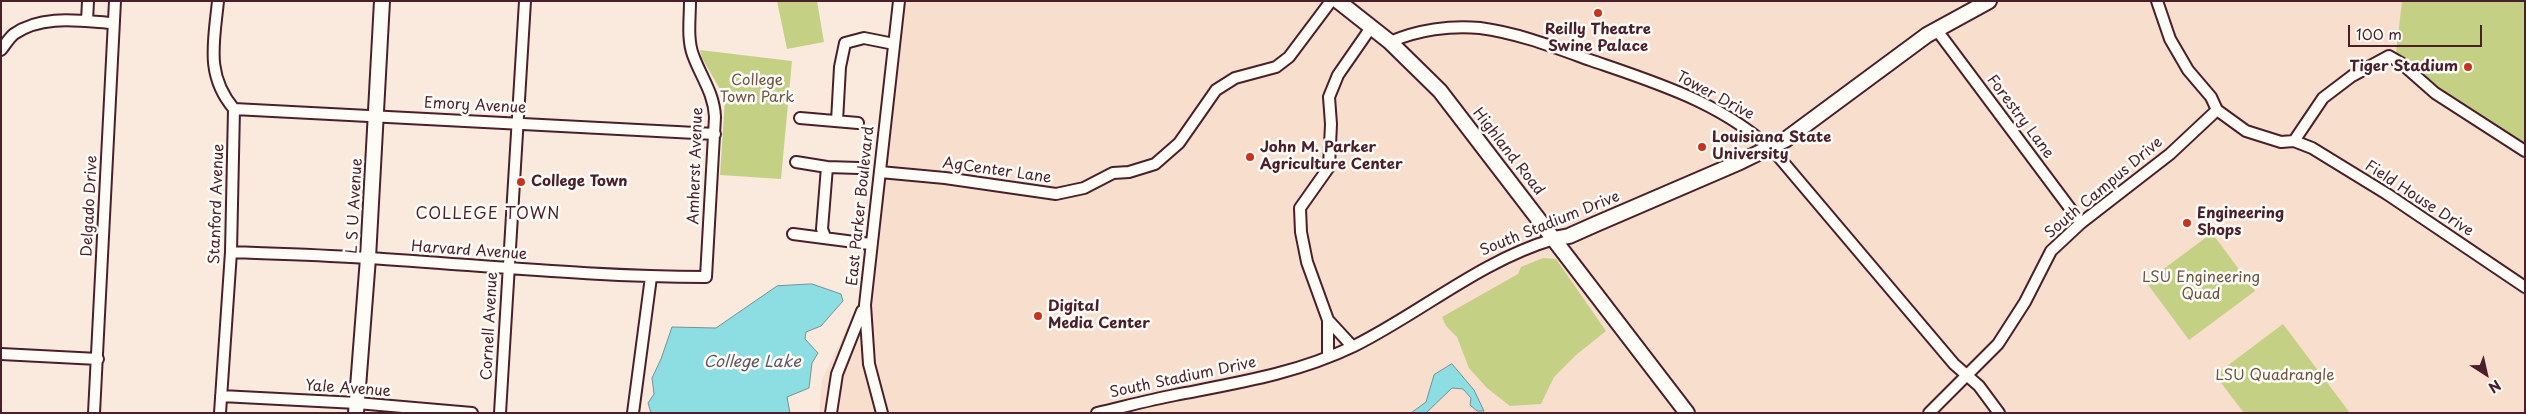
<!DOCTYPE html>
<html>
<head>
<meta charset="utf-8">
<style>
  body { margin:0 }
  #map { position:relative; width:2526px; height:414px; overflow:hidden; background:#faeade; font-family:"Playpen Sans",sans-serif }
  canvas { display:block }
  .frame { position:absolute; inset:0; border:2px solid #4a1f2b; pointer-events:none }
  .north { position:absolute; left:2461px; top:349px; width:50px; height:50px; -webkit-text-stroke:4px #fdfcf7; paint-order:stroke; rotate:145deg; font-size:14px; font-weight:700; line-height:20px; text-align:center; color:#4a1f2b }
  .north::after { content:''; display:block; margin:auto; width:18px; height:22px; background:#4a1f2b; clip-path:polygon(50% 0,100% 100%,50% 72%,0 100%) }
  .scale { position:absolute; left:2348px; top:25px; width:134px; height:22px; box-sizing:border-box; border:2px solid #4a1f2b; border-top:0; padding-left:6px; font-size:15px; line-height:18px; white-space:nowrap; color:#4a1f2b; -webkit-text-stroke:4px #fdfcf7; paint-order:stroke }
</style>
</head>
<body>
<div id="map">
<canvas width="2526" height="414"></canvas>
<div class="frame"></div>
<div class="north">N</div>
<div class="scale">100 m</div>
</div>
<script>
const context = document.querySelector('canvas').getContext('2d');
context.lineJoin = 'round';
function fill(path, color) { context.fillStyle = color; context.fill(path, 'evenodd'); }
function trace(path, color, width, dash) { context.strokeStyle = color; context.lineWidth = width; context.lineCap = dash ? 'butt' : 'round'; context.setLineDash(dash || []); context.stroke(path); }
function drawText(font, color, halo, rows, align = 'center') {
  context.font = font + ' "Playpen Sans",sans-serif'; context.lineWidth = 5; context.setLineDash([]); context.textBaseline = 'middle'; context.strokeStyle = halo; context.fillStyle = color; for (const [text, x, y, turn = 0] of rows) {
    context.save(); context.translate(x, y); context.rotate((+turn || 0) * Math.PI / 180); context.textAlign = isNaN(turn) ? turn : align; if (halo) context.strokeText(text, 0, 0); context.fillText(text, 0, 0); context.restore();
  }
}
const built = new Path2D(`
  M896 1H2525V413H819L822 380 863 294Z`);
const green = new Path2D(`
  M777 1H817L824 42 787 49Z
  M2402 1H2525V147C2479 118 2436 89 2396 53Z
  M700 50 792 61 781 179 720 175 725 98 702 58Z
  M2212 233 2255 291 2189 340 2146 282Z
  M1543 258 1556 259 1606 331 1576 355 1554 377 1541 404 1510 406 1487 388 1469 368 1457 337 1446 326 1442 317 1518 274 1521 267Z
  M2283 324 2350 413H2244L2215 375Z`);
const water = new Path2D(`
  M812 284 841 294 843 301 821 326 806 332 805 339 818 353 812 363 809 388 787 397 790 413H651L648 403 654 394 652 378 661 359 672 327 716 328 777 286Z
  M1452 364 1474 390 1484 411H1477L1470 405 1471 398 1463 389 1452 388 1426 413H1411L1426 402 1434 375Z`);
const street = new Path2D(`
  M218 1C214 42 205 75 234 109L231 252 220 413
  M2157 1 2170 39 2188 70 2211 97 2217 110 2246 131 2281 142 2294 141 2312 148 2387 194 2525 287
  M87 21 88 1
  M1936 29 2081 223
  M1390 42C1417 30 1451 25 1480 28 1518 33 1554 47 1590 60 1657 83 1727 104 1778 156L1954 364 1979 386 1999 413
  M1 50C5 45 9 38 14 34 42 14 81 21 113 23
  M234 109 715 134
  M800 118 858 123
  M837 121 840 67 845 43 864 38 894 44
  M2294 141 2323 98 2352 76 2389 56 2401 63 2435 93 2525 151
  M796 162 827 167 859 168
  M880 172 945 178 1056 194 1084 188 1113 173 1129 172 1155 164 1179 143 1216 90 1235 78 1276 67 1289 57 1331 1
  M793 234 870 244
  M825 237 822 229 827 167
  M231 252C276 254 322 255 368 258 481 265 593 277 706 277L715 117C714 93 701 77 693 55 687 39 690 19 690 1
  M1328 320V356
  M1352 346 1328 320 1307 262 1301 232 1300 208 1329 167 1331 124 1329 97 1338 75 1372 26
  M1 354 98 359
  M221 396 357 403 472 413
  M94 413 115 1
  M500 413 525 1
  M633 413 651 277
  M831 413 837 374 862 311
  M882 413 869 364 865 305 899 1
  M1097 413C1123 407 1149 400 1175 395 1236 383 1296 374 1354 346 1422 312 1480 261 1554 239
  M1929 413 1998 344 2025 302 2051 251 2081 223 2170 154 2217 110`);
const secondary = new Path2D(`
  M1338 1 1390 42 1440 91 1687 413
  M1554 239 1569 236 1596 224 1740 162 1785 140 1927 35 1989 1
  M356 413 368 258 382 1`);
const markers = [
  [1598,13,5,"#c8321e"],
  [2468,67,5,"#c8321e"],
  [1702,147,5,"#c8321e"],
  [1250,157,5,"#c8321e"],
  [521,182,5,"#c8321e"],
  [2187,223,5,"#c8321e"],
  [1038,316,5,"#c8321e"]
];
const poiNames = [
  ["Reilly Theatre",1598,30,"center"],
  ["Swine Palace",1598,47,"center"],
  ["Tiger Stadium",2458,67,"right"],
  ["Louisiana State",1712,138],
  ["University",1712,155],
  ["John M. Parker",1260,148],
  ["Agriculture Center",1260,165],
  ["College Town",531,182],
  ["Engineering",2197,214],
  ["Shops",2197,231],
  ["Digital",1048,307],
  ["Media Center",1048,324]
];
const parkNames = [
  ["College",757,81],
  ["Town Park",757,98],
  ["LSU Engineering",2201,278],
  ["Quad",2201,295],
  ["LSU Quadrangle",2275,376]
];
const streetNames = [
  ["Tower Drive",1715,96,28],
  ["Emory Avenue",475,106,3],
  ["Forestry Lane",2020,117,53],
  ["Highland Road",1508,152,52],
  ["Amherst Avenue",696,166,-88],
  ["AgCenter Lane",997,171,8],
  ["South Campus Drive",2104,188,-40],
  ["Field House Drive",2419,199,33],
  ["Stanford Avenue",217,204,-88],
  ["Delgado Drive",90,206,-87],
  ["L S U Avenue",355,206,-87],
  ["East Parker Boulevard",861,206,-84],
  ["South Stadium Drive",1550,224,-22],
  ["Harvard Avenue",469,251,4],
  ["Cornell Avenue",490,326,-87],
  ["South Stadium Drive",1183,378,-12],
  ["Yale Avenue",348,389,4]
];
const neighbourhoodNames = [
  ["COLLEGE TOWN",488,215]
];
const waterNames = [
  ["College Lake",752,363]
];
fill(built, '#f8decd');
fill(green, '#c4d185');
fill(water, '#8cdee2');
trace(water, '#729299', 1);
trace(street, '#4a1f2b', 14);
trace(secondary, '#4a1f2b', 18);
trace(street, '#fdfcf7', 10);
trace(secondary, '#fdfcf7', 14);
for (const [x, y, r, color] of markers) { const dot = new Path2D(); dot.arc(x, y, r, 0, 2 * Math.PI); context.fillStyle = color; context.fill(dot); trace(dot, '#fdfcf7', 2); }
drawText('bold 15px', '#4a1f2b', '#fdfcf7', poiNames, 'left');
drawText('15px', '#6f5446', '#fdfcf7', parkNames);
drawText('15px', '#4a1f2b', '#fdfcf7', streetNames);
context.letterSpacing = '1px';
drawText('16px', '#4a1f2b', '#fdfcf7', neighbourhoodNames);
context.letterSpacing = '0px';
drawText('italic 16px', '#5e5862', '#fdfcf7', waterNames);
</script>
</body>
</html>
